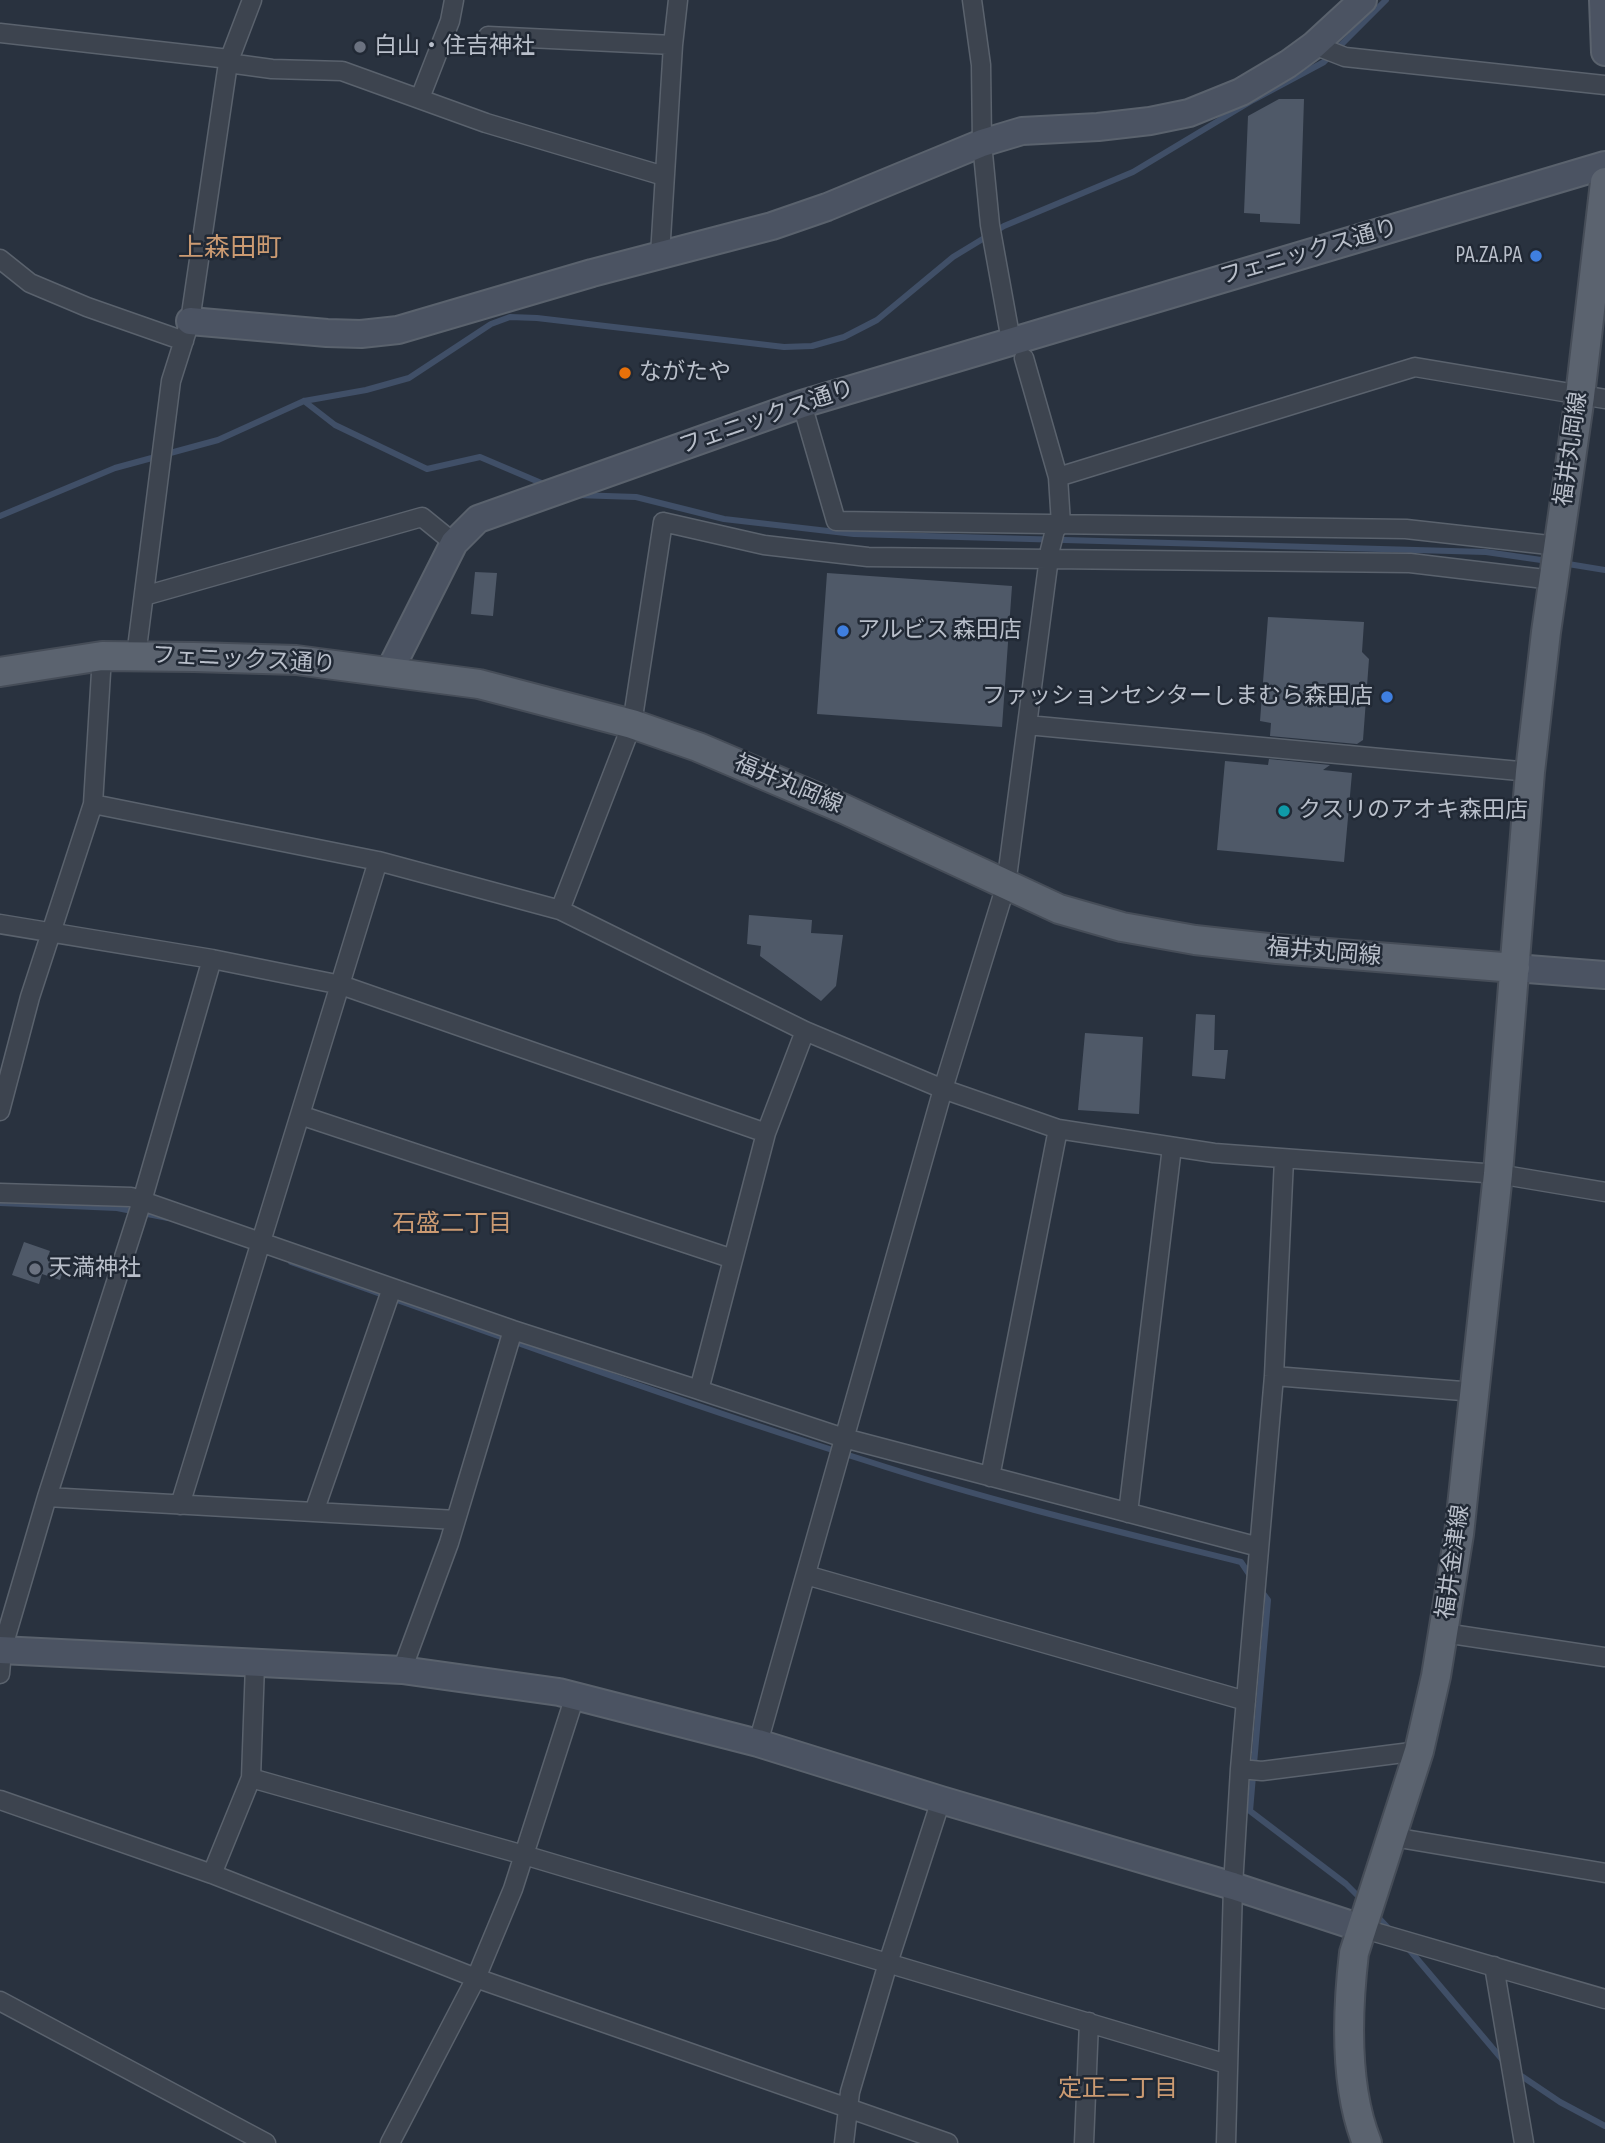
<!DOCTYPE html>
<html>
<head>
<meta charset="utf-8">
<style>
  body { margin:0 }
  canvas { display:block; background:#29323f }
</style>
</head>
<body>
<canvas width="1605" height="2143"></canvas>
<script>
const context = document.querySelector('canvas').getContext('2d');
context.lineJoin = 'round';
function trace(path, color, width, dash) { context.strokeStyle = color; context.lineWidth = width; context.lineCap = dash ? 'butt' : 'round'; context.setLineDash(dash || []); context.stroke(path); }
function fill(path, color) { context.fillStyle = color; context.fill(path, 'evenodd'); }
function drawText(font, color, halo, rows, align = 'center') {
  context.font = font + ' "Sofia Sans Condensed","Noto Sans JP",sans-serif'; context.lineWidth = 5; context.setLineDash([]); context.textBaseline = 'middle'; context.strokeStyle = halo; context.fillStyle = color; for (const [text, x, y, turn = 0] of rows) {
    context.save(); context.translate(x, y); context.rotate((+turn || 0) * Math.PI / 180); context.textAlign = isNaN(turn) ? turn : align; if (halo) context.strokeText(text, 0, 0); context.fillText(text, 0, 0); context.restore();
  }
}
const stream = new Path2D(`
  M304 401 335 425 427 469 480 457 546 485
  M576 495 636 497 724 519 854 534 1486 552 1548 561
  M0 516 115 468 218 440 304 401 366 390 409 378 491 324 510 317 537 318 784 347 812 346 844 337 877 320 953 257 1004 226 1133 172 1253 100 1324 62 1386 0
  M1562 563 1605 570
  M0 1203 117 1208 168 1218
  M291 1262C482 1330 673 1400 867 1461 990 1501 1116 1531 1241 1562L1253 1580
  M1259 1588 1268 1600 1250 1811 1346 1884 1363 1901
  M1375 1914 1392 1932
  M1407 1947 1506 2064
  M1517 2073 1560 2102 1605 2126`);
const building = new Path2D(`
  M1279 99H1304L1300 224 1260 222V214L1244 213 1248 116Z
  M475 572 497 573 493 616 471 614Z
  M827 573 1012 586 1002 727 817 714Z
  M1268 617 1364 622 1362 652 1369 659 1363 740 1357 744 1270 736 1271 723 1260 721Z
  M1269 759 1330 765 1323 770 1352 773 1344 862 1217 850 1225 761 1268 765Z
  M749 915 812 920 811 933 843 935 836 986 821 1001 760 956 761 946 747 944Z
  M1196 1014 1215 1015 1214 1050H1228L1225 1079 1192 1076Z
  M1085 1033 1143 1037 1139 1114 1078 1110Z
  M24 1242 50 1251 47 1259 65 1265 60 1280 42 1274 39 1284 12 1275Z`);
const street = new Path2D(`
  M972 0 981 65 982 143 990 225 1011 341
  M0 33 229 59
  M488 36 673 45
  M1314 45 1345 57 1605 85
  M228 63 272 69 342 71 486 123 664 176
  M420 98 450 21 454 0
  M660 255 673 45 678 0
  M0 259 30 283 87 307 184 341
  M1024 358 1058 477 1415 367 1605 399
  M802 404 836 521 1406 529 1558 546
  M144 596 422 517 454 543
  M136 656 171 381 190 321 228 63 252 0
  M1027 725 1530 772
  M93 804 378 861 560 910 805 1031 943 1089 1058 1129 1214 1153 1498 1174 1605 1192
  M560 910 632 724 663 522 764 545 868 557 1410 563 1553 580
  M0 924 212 959 341 985 766 1133
  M0 1111 30 997 93 804 102 656
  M300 1115 733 1259
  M0 1193 131 1197 513 1330 699 1390 766 1133 805 1031
  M1274 1376 1475 1392
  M699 1390 844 1438 1259 1547
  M990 1477 1058 1129
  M47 1497 456 1520
  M180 1505 378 861
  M314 1512 392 1288
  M1128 1513 1172 1147
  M806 1575 1246 1701
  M1444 1633 1605 1657
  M402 1670 449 1543 513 1330
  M0 1674 2 1650 47 1497 142 1201 212 959
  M758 1743 943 1089 1006 885 1050 550 1055 530 1061 524 1058 477
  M1240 1769 1262 1771 1419 1751
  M251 1778 524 1855 1227 2064
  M0 1800 212 1874 476 1978 948 2143
  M1393 1837 1605 1873
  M212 1874 251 1778 255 1664
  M1361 1928 1605 1999
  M1494 1966 1524 2143
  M0 2001 266 2143
  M390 2143 476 1978 513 1889 575 1696
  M844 2143 850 2092 888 1963 941 1800
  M1084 2143 1089 2022
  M1226 2143 1233 1886 1240 1769 1274 1376 1284 1159`);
const secondary = new Path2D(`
  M1603 0 1605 52
  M190 321 327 333 361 334 398 330 592 273 772 226 827 207 982 143 1022 131 1098 127 1150 121 1189 113 1241 92 1288 64 1314 45 1363 0
  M389 672 454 543 478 519 802 404 1605 165
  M1515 968 1605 975
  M0 1650 402 1670 559 1692 758 1743 941 1800 1233 1886 1361 1928`);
const primary = new Path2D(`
  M0 672 102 656 194 657 296 660 479 684 632 724 698 747 844 809 1059 909 1122 927 1195 940 1277 949 1515 968
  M1367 2143C1344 2086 1347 2013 1354 1953L1419 1751 1436 1676 1459 1534 1498 1174 1530 772 1546 632 1580 396 1605 182`);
const markers = [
  [360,47,7,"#6b7280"],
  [1536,256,7,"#3f7fe0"],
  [625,373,7,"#e8710a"],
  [843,631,7,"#3f7fe0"],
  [1387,697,7,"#3f7fe0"],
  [1284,811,7,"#0f9aa8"],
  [35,1269,7,"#6b7280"]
];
const poiNames = [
  ["白山・住吉神社",374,47],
  ["PA.ZA.PA",1522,256,"right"],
  ["ながたや",639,373],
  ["アルビス 森田店",857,631],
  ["ファッションセンターしまむら森田店",1373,697,"right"],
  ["クスリのアオキ森田店",1298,811],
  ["天満神社",49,1269]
];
const streetNames = [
  ["フェニックス通り",1309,253,-16],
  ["フェニックス通り",767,418,-19],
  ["福井丸岡線",1572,449,-82],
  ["フェニックス通り",244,661,3],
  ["福井丸岡線",788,785,23],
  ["福井丸岡線",1324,953,5],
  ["福井金津線",1454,1562,-82]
];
const neighbourhoodNames = [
  ["石盛二丁目",452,1225],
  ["定正二丁目",1118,2090]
];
const quarterNames = [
  ["上森田町",230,249]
];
trace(stream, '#404f67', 6);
fill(building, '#4f5968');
trace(street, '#5a626d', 21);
trace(secondary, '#5a626d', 30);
trace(primary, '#464d58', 32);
trace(street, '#3d444f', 18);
trace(secondary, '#4b5362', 26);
trace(primary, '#5b636f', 28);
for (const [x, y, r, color] of markers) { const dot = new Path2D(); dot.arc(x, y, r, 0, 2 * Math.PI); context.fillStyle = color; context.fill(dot); trace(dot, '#212935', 2.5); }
drawText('23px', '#b9bfca', '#212935', poiNames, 'left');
drawText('23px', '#b9bfca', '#212935', streetNames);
drawText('24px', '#cc9b72', '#212935', neighbourhoodNames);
drawText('26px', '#cc9b72', '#212935', quarterNames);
</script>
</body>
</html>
